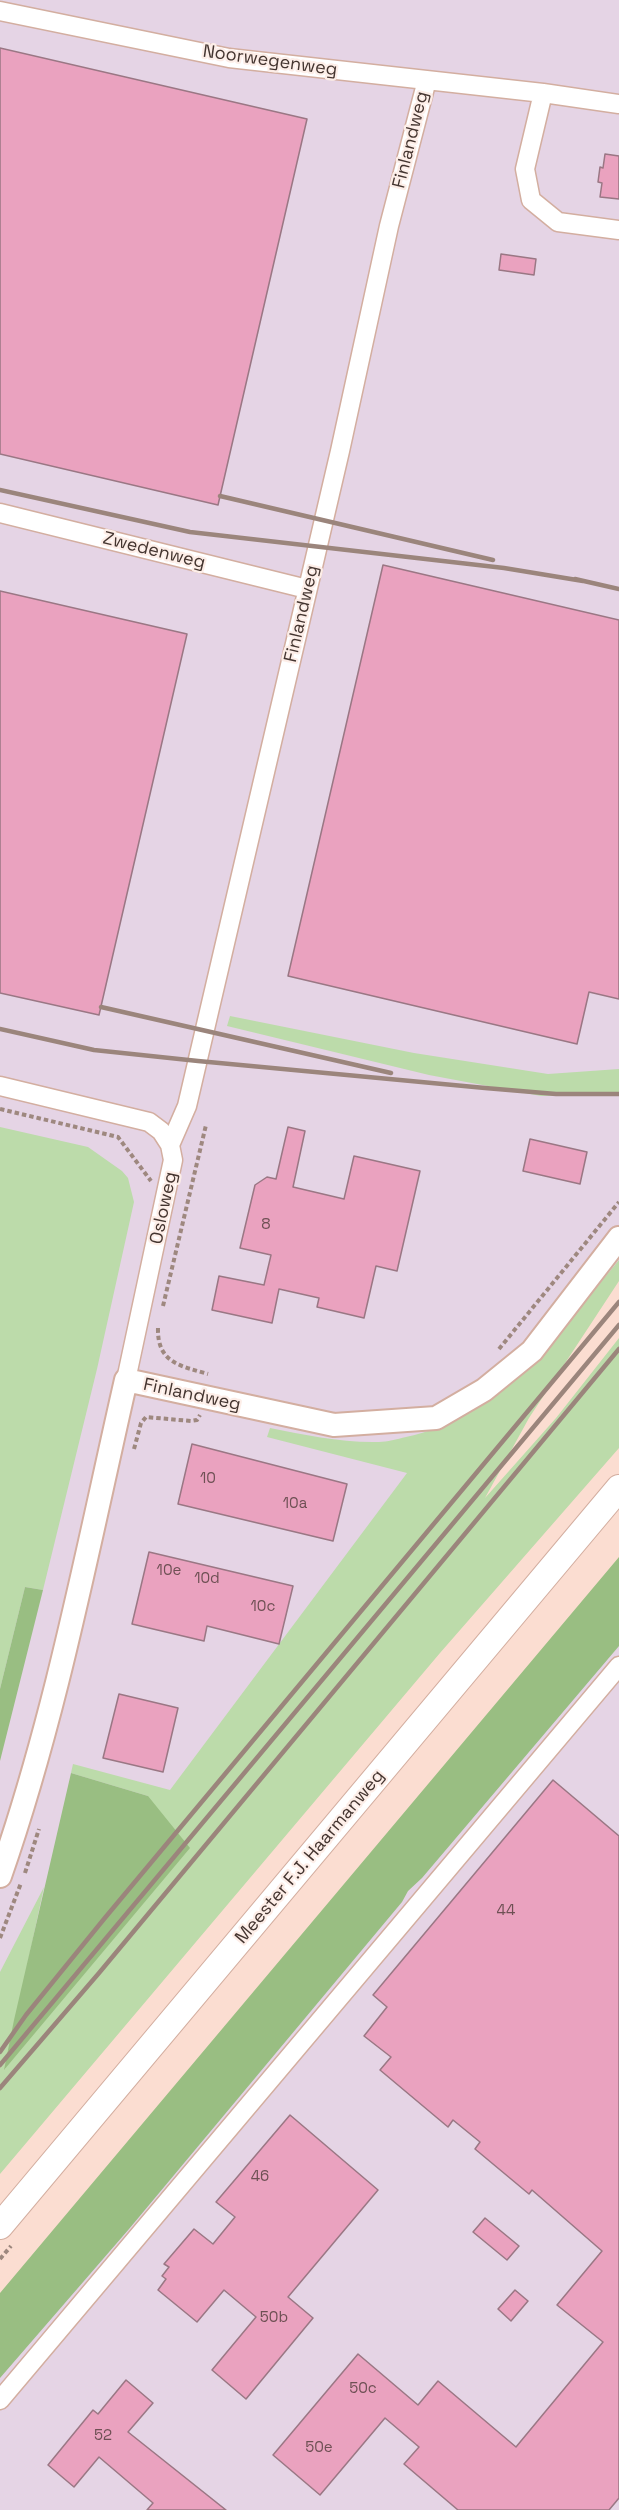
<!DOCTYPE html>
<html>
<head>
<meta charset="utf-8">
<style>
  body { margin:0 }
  canvas { display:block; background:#fbddd1 }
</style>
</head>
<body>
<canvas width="619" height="2510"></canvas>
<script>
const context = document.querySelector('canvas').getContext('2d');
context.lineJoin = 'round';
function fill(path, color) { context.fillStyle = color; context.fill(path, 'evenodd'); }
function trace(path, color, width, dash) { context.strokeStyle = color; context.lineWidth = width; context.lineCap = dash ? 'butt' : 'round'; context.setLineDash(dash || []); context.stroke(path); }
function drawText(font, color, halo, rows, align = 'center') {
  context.font = font + ' "Space Grotesk",sans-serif'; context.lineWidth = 4.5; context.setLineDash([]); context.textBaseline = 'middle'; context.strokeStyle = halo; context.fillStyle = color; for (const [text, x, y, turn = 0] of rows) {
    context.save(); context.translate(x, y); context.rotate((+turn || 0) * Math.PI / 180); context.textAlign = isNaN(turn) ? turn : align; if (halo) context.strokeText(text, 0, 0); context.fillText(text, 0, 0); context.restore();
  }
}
const industrial = new Path2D(`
  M0 0H619V1266L436 1471 0 2024Z
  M619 1613V2510H0V2339Z`);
const green = new Path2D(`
  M230 1016 414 1053 548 1074 619 1069V1095L541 1096 429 1075 227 1026Z
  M0 1127 88 1147 122 1171 128 1178 134 1202 97 1369 43 1590 25 1587 0 1689Z
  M619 1260V1281L529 1418 485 1498 556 1418 619 1338V1448L440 1653 0 2174V1972L44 1887 5 2069 148 1796 71 1773 73 1764 170 1790 407 1473 267 1437 270 1428C305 1435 342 1443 379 1442 387 1442 397 1439 406 1437 502 1417 560 1331 619 1260Z`);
const forest = new Path2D(`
  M619 1557V1646L422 1878 408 1891 402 1902 129 2229 0 2378V2293Z
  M25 1587 43 1590 0 1761V1689Z
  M71 1773 148 1796 190 1848 4 2070 14 2020Z`);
const building = new Path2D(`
  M0 48 307 119 218 505 0 454Z
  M605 154 619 156V199L600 197 602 183 598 182 600 167 603 168Z
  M501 254 536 259 534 275 499 270Z
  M383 565 619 620V999L589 992 577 1044 288 976Z
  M0 591 187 634 99 1015 0 993Z
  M288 1127 305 1131 293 1187 344 1199 354 1156 420 1171 397 1271 376 1266 364 1318 317 1307 319 1298 279 1289 272 1323 212 1310 219 1276 264 1285 271 1255 240 1248 255 1185 267 1177 276 1179Z
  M530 1139 587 1152 580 1184 523 1171Z
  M192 1444 347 1484 333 1541 178 1504Z
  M149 1552 293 1586 279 1644 207 1626 204 1641 132 1624Z
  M119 1694 178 1708 163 1772 103 1758Z
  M553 1780 619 1836V2498L609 2510H458L404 2464 419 2447 385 2418 320 2495 273 2455 358 2354 418 2405 438 2381 516 2447 603 2342 557 2305 602 2251 532 2190 529 2194 475 2149 480 2142 453 2120 448 2127 380 2070 391 2057 364 2036 387 2007 373 1995Z
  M290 2115 378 2190 288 2297 313 2318 246 2399 212 2370 256 2317 224 2290 197 2322 158 2290 166 2279 162 2276 169 2267 164 2264 194 2229 213 2244 235 2217 216 2202Z
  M485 2218 519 2246 507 2260 473 2232Z
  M515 2290 528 2301 511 2321 498 2309Z
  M126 2380 153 2403 128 2432 226 2510H147L153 2503 99 2457 74 2487 48 2465 93 2410 98 2414Z`);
const path = new Path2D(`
  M0 1109 118 1137 151 1181
  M163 1306 206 1125
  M158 1328C157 1363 181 1366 208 1374
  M499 1349 619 1202
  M134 1449 141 1423 146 1417 191 1421 197 1420 200 1415
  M25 1873 39 1829
  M0 1938 21 1883
  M0 2259 11 2246`);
const minor = new Path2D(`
  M0 11 229 58 543 93 619 104
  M543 93 525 169 531 200 558 222 619 230
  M0 513 307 589
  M0 1086 149 1122 161 1131 170 1145 173 1160 126 1380
  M170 1145 187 1106 340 451 389 226 427 80
  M0 2400 619 1666`);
const tertiary = new Path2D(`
  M0 1876C56 1716 88 1546 126 1380L334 1425 436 1418 484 1390 532 1351 619 1238`);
const secondary = new Path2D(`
  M0 2226 619 1488`);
const rail = new Path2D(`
  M0 490 190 532 504 568 583 581
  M220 496 493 560
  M575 579 619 589
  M101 1007 391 1073
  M0 1029 94 1050 198 1061 485 1088 556 1094H619
  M0 2052 26 2015 104 1919 619 1302
  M0 2065 619 1325
  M0 2088 99 1973 619 1349`);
const numberNames = [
  ["8",266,1225],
  ["10",208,1479],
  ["10a",295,1504],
  ["10e",169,1571],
  ["10d",207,1579],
  ["10c",263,1607],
  ["44",506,1911],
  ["46",260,2177],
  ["50b",274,2318],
  ["50c",363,2389],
  ["52",103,2436],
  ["50e",319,2448]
];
const streetNames = [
  ["Noorwegenweg",270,61,8],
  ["Finlandweg",411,140,-76],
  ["Zwedenweg",154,551,14],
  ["Finlandweg",302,614,-77],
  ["Osloweg",164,1208,-78],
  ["Finlandweg",192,1395,12],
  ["Meester F.J. Haarmanweg",310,1857,-50]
];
fill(industrial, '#e5d4e5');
fill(green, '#bcdbaa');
fill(forest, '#99be82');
fill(building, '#eaa2bf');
trace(building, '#9a7784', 1.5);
trace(minor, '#d3aea0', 21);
trace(tertiary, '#d3aea0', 26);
trace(secondary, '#d3aea0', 28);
trace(path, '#9e887f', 4, [4.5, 3]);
trace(minor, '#fff', 18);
trace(tertiary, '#fff', 22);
trace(secondary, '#fff', 26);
trace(rail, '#9b857c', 4.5);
drawText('15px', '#6e5054', null, numberNames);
drawText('18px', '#443530', '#fdeee8', streetNames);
</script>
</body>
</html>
